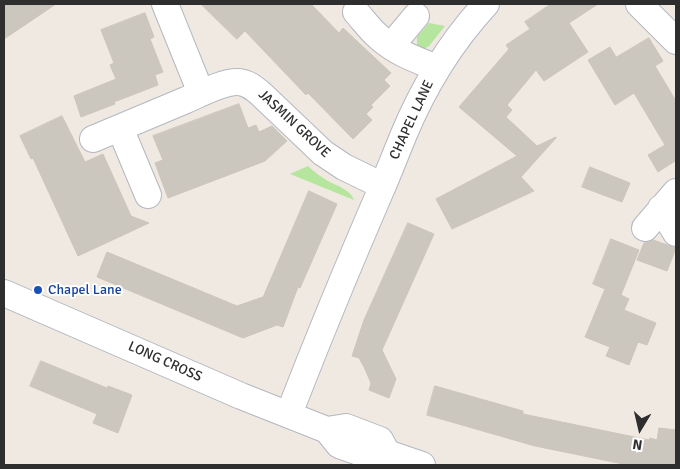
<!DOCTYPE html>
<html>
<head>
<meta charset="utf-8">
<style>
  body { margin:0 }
  #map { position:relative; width:680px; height:469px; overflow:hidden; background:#efe9e1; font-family:Signika,sans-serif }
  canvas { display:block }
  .frame { position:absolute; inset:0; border:5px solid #2e2e2e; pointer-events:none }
  .north { position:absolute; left:615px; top:404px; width:50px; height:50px; -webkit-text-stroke:4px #fff; paint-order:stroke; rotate:189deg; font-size:14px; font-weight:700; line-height:20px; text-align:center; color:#2e2e2e }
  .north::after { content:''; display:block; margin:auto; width:18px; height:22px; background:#2e2e2e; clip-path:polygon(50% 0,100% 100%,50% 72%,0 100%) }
</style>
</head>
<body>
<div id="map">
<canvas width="680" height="469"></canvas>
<div class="frame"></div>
<div class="north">N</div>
</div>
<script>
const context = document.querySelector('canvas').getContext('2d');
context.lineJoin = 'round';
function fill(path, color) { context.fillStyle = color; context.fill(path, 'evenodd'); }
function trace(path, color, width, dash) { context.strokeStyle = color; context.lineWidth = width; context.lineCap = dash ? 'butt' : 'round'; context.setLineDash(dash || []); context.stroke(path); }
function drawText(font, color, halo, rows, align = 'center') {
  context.font = font + ' Signika,sans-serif'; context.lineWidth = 4; context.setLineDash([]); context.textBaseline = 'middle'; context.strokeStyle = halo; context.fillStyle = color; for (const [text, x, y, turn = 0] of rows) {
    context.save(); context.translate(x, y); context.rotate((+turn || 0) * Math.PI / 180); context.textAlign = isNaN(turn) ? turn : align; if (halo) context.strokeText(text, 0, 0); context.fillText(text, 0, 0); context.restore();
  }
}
const green = new Path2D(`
  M429 23 445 26 429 46 424 49 417 45V37Z
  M308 166C314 172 321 177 328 181 337 186 351 190 354 200L290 174Z`);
const building = new Path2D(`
  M4 4H56L4 39Z
  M201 4H311L339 33 343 28 391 73 384 80 390 86 371 105 373 107 366 114 372 120 353 139 308 93 306 95 245 31 237 39Z
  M551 4H598L569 23 588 52 544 81 536 70 507 105 512 110 506 117 537 146 556 137V138L521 177 534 191 452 229 436 199 517 156 459 107 509 49 506 45 530 29 525 22Z
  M145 13 154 37 150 39 163 72 155 75 158 85 114 102 115 104 81 117 74 96 116 79 110 65 114 63 101 30Z
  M649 38 663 61 655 66 676 101V163L675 161 658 172 648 155 665 145 634 93 615 105 588 60 610 47 616 57Z
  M239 104 248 128 256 125 259 132 272 126 287 141 265 161 168 198 155 163 163 160 153 136Z
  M62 116 85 162 103 154 131 216 149 223 78 256 33 158 31 159 20 136Z
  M590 167 630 183 622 202 582 187Z
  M309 191 337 204 300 288 298 287 283 327 277 325 243 338 97 277 107 252 237 306 263 297Z
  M408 223 434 234 382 350 396 379 389 398 369 390 371 383 364 367 359 358 352 356 364 320Z
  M611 239 639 250 621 295 629 299 624 310 656 323 647 345 638 342 629 365 606 356 610 347 585 337 605 289 593 284Z
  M653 240 676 248 667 271 637 260 644 243Z
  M41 361 107 388 108 386 132 395 118 433 93 423 97 414 30 386Z
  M435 386 523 411V414L649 440 650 438 657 440 659 428 676 430V465H628L535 446 427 415Z`);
const minor = new Path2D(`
  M165 4 201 93
  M639 4 676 41
  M356 12C364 21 371 31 381 39 397 53 417 60 437 68
  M391 46 416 16
  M120 128 148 195
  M93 139C124 126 155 113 186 100 200 94 222 82 237 82 247 82 254 88 261 94L323 153 344 167 383 186
  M661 208 676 233
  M645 228 676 192
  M4 293 241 396 327 430 339 445 373 457 387 453 422 465
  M289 414C318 339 349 264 381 190 389 172 396 153 404 134 424 86 451 42 486 4
  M327 430 346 427 380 440 387 453`);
const markers = [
  [38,290,5,"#1a4fb4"]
];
const streetNames = [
  ["CHAPEL LANE",412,120,-65],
  ["JASMIN GROVE",294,124,43],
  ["LONG CROSS",165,362,24]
];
const transitNames = [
  ["Chapel Lane",48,290]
];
fill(green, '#b6e59e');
fill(building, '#cbc7bf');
trace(building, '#cbc5ba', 1);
trace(minor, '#b4b7c1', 28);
trace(minor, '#fff', 26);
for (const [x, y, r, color] of markers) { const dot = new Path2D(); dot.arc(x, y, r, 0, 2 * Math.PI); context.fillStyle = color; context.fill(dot); trace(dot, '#fff', 2); }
drawText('14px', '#2e2e2e', '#fff', streetNames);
drawText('14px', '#164399', '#fff', transitNames, 'left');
</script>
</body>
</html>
